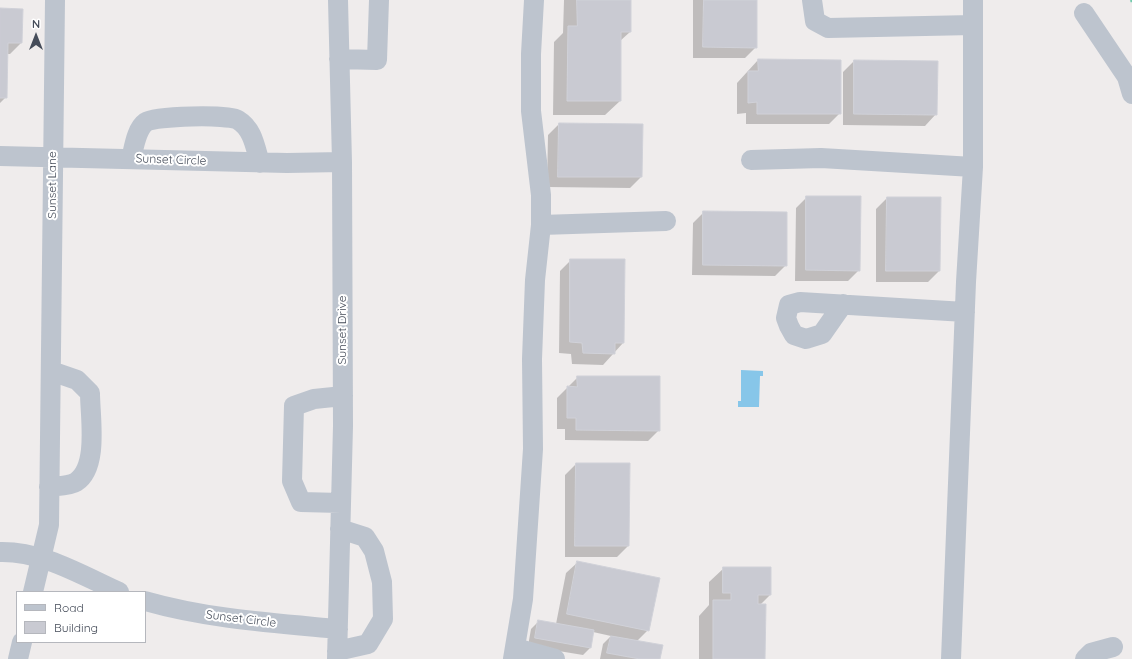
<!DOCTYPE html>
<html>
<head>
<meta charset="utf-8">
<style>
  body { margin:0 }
  #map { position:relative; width:1132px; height:659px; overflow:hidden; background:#efecec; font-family:Quicksand,sans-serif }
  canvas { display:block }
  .legend { position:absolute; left:16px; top:591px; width:130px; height:52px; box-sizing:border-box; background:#fff; border:1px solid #b5b7bd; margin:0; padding:5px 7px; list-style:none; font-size:12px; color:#454c59 }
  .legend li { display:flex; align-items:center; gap:8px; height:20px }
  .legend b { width:20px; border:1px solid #b5b7bd }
  .north { position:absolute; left:16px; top:16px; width:40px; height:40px; -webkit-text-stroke:3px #fff; paint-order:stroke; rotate:0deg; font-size:11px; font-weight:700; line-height:16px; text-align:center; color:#454c59 }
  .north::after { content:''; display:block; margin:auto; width:14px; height:18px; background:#454c59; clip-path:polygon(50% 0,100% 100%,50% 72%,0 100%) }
</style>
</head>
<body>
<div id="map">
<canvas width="1132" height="659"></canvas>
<ul class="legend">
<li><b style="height:5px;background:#bdc4ce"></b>Road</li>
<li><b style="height:11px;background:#c9cad2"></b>Building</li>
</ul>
<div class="north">N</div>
</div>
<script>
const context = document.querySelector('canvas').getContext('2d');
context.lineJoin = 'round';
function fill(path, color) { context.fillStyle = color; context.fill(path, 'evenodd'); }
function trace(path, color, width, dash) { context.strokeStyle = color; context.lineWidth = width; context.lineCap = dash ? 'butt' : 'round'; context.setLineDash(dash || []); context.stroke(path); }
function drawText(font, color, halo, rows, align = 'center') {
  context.font = font + ' Quicksand,sans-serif'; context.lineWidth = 4; context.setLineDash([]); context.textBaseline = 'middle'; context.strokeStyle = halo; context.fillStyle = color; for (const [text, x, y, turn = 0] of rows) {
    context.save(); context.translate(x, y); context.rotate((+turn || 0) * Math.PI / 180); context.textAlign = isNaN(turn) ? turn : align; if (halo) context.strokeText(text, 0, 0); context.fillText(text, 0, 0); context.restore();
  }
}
const water = new Path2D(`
  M741 370 763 371V376H760L759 407H738V401H741Z`);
const shadow = new Path2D(`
  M564 0H630V32L620 41V101L605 115H553L554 42 563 33Z
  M693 0H756V47L745 58H693Z
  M0 9 21 43 10 54H6V97L0 103Z
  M758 60 840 113 829 124H746V113L737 114V83Z
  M854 61 936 114 925 126 843 125V72Z
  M559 124 641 177 630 188 547 187 548 135Z
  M807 197 859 270 848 281H795L796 208Z
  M887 198 939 271 928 282H876V209Z
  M704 212 786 265 775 276 692 275 693 223Z
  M571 260 623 343 603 365 572 364 571 354 559 353 560 271Z
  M578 377 659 430 648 441 565 440V429H557V398Z
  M576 464H629L628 546 617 557H565V475Z
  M578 562 648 630 637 641 659 659H600L603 644 611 636 593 632 590 648 583 655 528 646 531 629 539 621 556 624 566 573Z
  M724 568H770V595L760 605 764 659H699V616L709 605V582Z`);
const building = new Path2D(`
  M577 0H631V32H621V101H567L568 26H577Z
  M704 0H757V48L703 47Z
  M0 8 23 9 22 43H8L7 98H0Z
  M758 59 841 60V114H757V102L748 103V71H758Z
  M854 60 938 61 937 115 854 114Z
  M559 123 643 124 642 177H558Z
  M806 196H861L860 271 806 270Z
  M887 197H941L940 271H886Z
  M703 211 787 212V266L703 265Z
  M570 259H625L624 343H615V354L583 353 582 343 570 342Z
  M577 376H660V431L576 430V418H567V386L577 387Z
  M576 463H630L629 546H575Z
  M577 561 660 578 649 631 567 614Z
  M723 567H771V595H758V604H766L765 659H713V600H731V593H723Z
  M538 620 594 630 591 648 535 638Z
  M611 636 663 645 660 659H640L607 653Z`);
const path = new Path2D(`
  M1131 0 1132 2`);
const minor = new Path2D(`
  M812 0 815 21 828 28 973 25
  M1084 13 1127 77 1132 94
  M339 59 377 60 379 0
  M0 156 287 163 342 162
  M131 159C134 148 136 129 146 122 155 116 228 114 238 120 253 129 255 147 260 163
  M751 160 821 158 973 167
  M541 225 666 221
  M843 304 822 334 806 339 794 335 789 326 786 318 789 305 800 302 965 312
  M49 487C57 486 70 486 76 482 99 467 90 417 90 393L77 380 51 371
  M341 503 301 502 292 481 294 406 314 399 343 396
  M0 552C42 551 81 575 119 592
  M33 592 49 525 55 0
  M145 601C208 619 273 623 338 629
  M515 648 555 659
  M337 651 368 644 383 619 382 582 374 551 365 537 340 529
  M18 659 22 642
  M337 659 343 426 342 162 338 0
  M513 659 523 599 533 449 532 359 535 280 541 225V195L531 111V54L534 0
  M951 659 966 282 973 167V0
  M1085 659 1091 653 1113 647`);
const streetNames = [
  ["Sunset Circle",171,160,2],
  ["Sunset Lane",52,185,-90],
  ["Sunset Drive",342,330,-90],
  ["Sunset Circle",241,619,7]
];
fill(water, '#87c6e9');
fill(shadow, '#0003');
fill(building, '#c9cad2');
trace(building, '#d0d1d8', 1);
trace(path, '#72caac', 2.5, [3, 2]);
trace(minor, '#bdc4ce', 20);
drawText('12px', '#454c59', '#fff', streetNames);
</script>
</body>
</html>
